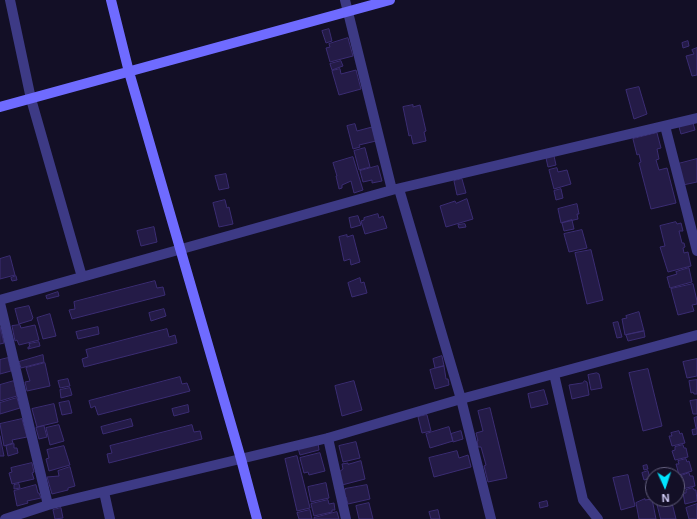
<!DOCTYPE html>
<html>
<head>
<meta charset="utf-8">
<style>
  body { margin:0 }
  #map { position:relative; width:697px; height:519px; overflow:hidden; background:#130f26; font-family:Helvetica,sans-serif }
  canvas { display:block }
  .north { position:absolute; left:645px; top:467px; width:40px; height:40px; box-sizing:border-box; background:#130f26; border:1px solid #625e7d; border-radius:50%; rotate:177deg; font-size:11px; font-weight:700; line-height:16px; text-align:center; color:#d9d4ff }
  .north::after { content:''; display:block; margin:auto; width:14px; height:18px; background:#00e5ff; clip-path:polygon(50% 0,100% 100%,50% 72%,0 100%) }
</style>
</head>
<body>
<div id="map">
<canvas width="697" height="519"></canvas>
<div class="north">N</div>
</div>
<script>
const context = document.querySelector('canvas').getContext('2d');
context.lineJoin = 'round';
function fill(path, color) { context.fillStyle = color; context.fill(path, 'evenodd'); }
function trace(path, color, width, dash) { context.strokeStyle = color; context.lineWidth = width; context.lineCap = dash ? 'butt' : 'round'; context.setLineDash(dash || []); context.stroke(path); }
const building = new Path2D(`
  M329 29 332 41 326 43 322 31Z
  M348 38 353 56 330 62 326 48 330 47 329 44Z
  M688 41 689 46 683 48 682 43Z
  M697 48V75L692 76 686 56 694 54 692 50Z
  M341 61 343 66 332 70 330 64Z
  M340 69 341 74 356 70 361 89 339 95 332 71Z
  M639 87 647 114 634 119 626 90Z
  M413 105V107L420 105 426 131 424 132 426 141 413 144 411 135 409 136 403 107Z
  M693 123 695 130 681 134 679 127Z
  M355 124 357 131 372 127 376 141 359 145 360 147 353 149 347 126Z
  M657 133 661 148 657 149 659 159 656 160 659 170 667 168 676 203 651 209 639 163 641 162 639 154 637 155 633 139Z
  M365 148 370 167 359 170 354 151Z
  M554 156 556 165 548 167 546 158Z
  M353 157 363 190 354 193 351 181 342 185V188L339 189 336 176H337L333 163Z
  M697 159V182L683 185 678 164Z
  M378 166 382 181 372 183V180L363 182 360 171Z
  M557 168 558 172 567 170 571 184 554 189 549 170Z
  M226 174 229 188 219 190 215 176Z
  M462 179 466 193 457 195 454 181Z
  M561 189 563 198 556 200 554 191Z
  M467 199 473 219 446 227 440 206 455 201 456 203Z
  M225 200 227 208 229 207 233 224 219 227 213 203Z
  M577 204 579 214H577L578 219 561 223 558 209Z
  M378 214 379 218 383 216 387 228 365 234 361 221 364 220V218Z
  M358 216 361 225 351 228 349 218Z
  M572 220 574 229 564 231 562 223Z
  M676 222 677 224 681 223 683 231H679L682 243H684L685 247 683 248 684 253 688 252 691 266 668 272 660 247 665 246 660 226Z
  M465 224 466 227 459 228 458 225Z
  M154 227 157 242 141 246 137 231Z
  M582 230 587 248 569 252 564 234Z
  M347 235V237L353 235 360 262 351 265 350 259 344 261 339 237Z
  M591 250 603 300 587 304 575 253Z
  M10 256 15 275 0 279V259Z
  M689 268 692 282 670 288 667 277 677 274 676 272Z
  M16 276 17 280 12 281 11 278Z
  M360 278 361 283 364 282 367 293 352 297 348 283Z
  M155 281 157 288 163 287 165 295 72 319 69 310 75 309 74 302Z
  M693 284 697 301V304L692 305 694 311 678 315 671 289Z
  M58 292 59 296 47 299 46 296Z
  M29 306 33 318 32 319V320L19 324 15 309Z
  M164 309 166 316 151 321 149 313Z
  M639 312 644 331 625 335 622 319 627 318 626 316Z
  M50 314 56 336 43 339 37 318Z
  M618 322 622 337 617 338 613 323Z
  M20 325 21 328 35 325 39 340 19 345 17 340 15 341 12 326Z
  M0 327 4 343 0 344Z
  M98 327 99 334 78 339 76 332Z
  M167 329 169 337 175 335 177 343 84 367 82 359 88 357 86 350Z
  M644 331 645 337 628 341 626 335Z
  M39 342 40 346 28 349V347H30L29 344Z
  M43 355 44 362 21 368 19 362Z
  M442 356 444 366 435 368 433 359Z
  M8 358 11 371 0 374V360Z
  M697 359V376L687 378 683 362Z
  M45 363 50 386 27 391 25 382 30 381 26 368Z
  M444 366 446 379H448L449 385 435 389 430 370Z
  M648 369 662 426 643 431 629 373Z
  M597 373 599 374 602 388 591 390 588 375Z
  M180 377 182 384 187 383 190 391 98 415 95 406 91 408 89 401Z
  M68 379 70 386 60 388 58 381Z
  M697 380V394H694L693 392 691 393 689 381Z
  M14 381 17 396 0 401V385Z
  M354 381 362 410 342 416 335 386Z
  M585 381 587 382 589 395 572 399 569 385 582 383Z
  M70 388 72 395 61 398 60 390Z
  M544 390 548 404 531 408 528 394Z
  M17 398 20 408 0 414V403Z
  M697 400V414H693L690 401Z
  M69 401 72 413 62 415 59 403Z
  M54 404 58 422 37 427 32 409Z
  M188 405 189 412 174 416 172 409Z
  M490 408 507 478 488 482 484 466 486 465 481 447H478L477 441H478L476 433 483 431 478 411Z
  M427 415 431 431 422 433 418 417Z
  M697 417V428H696L694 418Z
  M22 419 27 437 12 440 13 443 4 446 0 424Z
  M131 419 133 426 103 434 101 427Z
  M59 425 64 441 50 445 46 428Z
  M192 425 194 432 200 431 202 439 109 463 107 454 112 453 110 446Z
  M44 426 47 437 39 439 36 428Z
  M449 427 453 441 430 448 426 434Z
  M697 429V434L693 435 692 430Z
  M461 431 463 439 453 442 451 434Z
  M679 431 680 434 682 433 685 443 672 446 669 436H672L671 433Z
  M0 436 4 456H0Z
  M356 442 360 458 343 462 339 446Z
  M318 443 319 450 300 455 298 448Z
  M14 444V448H17L18 453 8 456 6 446Z
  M683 445 684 448H686L688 457 675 460 672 451 675 450V447Z
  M64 446 70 465 49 471 46 459 49 458 47 450Z
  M457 451 459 458 468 455 471 467 434 477 429 458Z
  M320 453 325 471 309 475 308 472 304 473 300 458Z
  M297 456 310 508 297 511 285 459Z
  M686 459 687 462 689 461 692 471 679 475 676 464H679L678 461Z
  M361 461 365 479 342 485 339 472 343 469 342 464 348 463V464Z
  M32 463 34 472 32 473 34 479 12 484 9 473 12 472 11 468Z
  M647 465 648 469 644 470 643 466Z
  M70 467 75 486 68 488V490L52 494 47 477 59 476 58 471Z
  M648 471 650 478 644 480 642 473Z
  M689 473 690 476H693L695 486 682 489 679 479 682 478 681 476Z
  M628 475 635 506 621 510 613 478Z
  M326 483 329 498 311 502 308 487Z
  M19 484 20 488 14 489V485Z
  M36 485 38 493H39L41 498 27 501 28 503 17 506 14 491Z
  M367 485 370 499 348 504 346 497H345L343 490H345V489Z
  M693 488 694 490H696L697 501 685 504 683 493H686V490Z
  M645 499V500L652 499 656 519H639L636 503Z
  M656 499H671L676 519H661Z
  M328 500 329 504 334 503 335 510H332V512L314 516 311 504Z
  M547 501 548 506 540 508 539 503Z
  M369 503 373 519H359L356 506Z
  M697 504V519H689L686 508Z
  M61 508 63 518 55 519 53 510Z
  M310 510 312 519H299L297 513Z
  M438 510 440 519H431L429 512Z
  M337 512 339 519H314V518Z`);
const street = new Path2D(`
  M10 0 31 99 82 277
  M345 0 392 190
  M665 126 697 251
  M399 189 461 399 491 519
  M0 300 392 190 697 118
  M0 303 48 505
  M554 374 583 500 598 519
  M328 438 346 519
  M104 492 110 519
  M5 519 48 505 328 438 461 399 697 335`);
const secondary = new Path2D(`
  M111 0 129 72 241 459 257 519
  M0 107 390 0`);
fill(building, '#241b47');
trace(building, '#3b2d73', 1);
trace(street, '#3d3a85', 10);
trace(secondary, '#6f6bff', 10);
</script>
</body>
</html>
